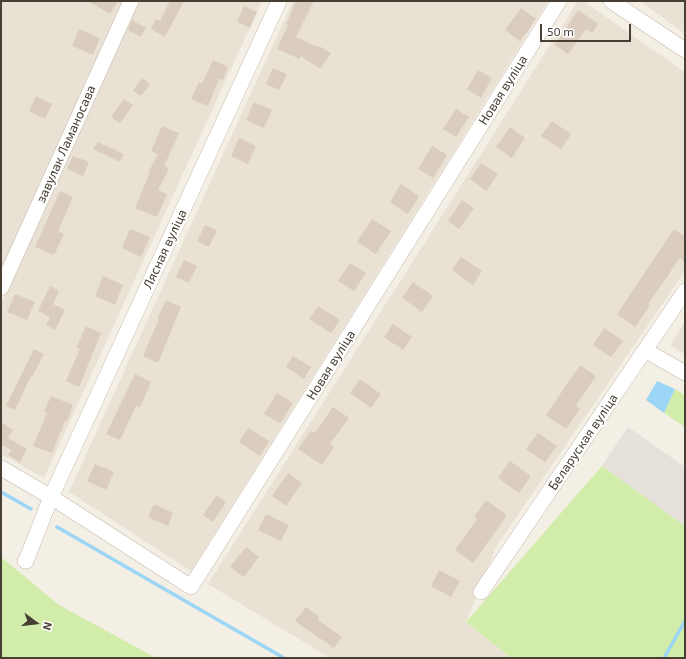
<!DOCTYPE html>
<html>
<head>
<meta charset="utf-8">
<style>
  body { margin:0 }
  #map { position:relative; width:686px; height:659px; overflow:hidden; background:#f4efe5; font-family:"Exo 2",sans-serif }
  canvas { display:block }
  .frame { position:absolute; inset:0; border:2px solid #473f34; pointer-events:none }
  .north { position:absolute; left:16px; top:603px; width:40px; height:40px; -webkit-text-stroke:3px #fff; paint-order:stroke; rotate:105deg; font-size:11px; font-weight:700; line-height:16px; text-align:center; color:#473f34 }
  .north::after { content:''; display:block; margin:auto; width:14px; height:18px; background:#473f34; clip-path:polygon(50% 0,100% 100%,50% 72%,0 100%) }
  .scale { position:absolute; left:540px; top:24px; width:91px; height:18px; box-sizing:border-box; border:2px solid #473f34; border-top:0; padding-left:5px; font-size:12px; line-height:14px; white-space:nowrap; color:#473f34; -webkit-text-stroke:3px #fff; paint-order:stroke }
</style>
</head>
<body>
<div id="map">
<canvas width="686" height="659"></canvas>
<div class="frame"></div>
<div class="north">N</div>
<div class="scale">50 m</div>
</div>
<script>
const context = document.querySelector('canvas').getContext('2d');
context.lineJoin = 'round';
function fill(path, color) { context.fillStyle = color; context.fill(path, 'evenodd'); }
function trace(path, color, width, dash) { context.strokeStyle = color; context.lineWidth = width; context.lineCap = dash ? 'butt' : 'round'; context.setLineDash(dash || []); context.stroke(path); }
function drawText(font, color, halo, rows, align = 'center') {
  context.font = font + ' "Exo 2",sans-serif'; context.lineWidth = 3.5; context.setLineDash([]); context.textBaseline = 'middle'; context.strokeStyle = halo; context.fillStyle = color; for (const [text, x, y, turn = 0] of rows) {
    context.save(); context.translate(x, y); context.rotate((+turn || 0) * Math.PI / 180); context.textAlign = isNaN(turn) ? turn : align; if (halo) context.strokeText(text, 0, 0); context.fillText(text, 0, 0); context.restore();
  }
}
const residential = new Path2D(`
  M1 1H123L1 274Z
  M134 1H262L44 478 1 454V304Z
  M293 1H548L191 571 69 492Z
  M578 1H583L685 72V271L496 547 466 622 510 657 509 658H330L208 584Z
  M640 1H685V34Z
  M685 322V355L670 345Z`);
const industrial = new Path2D(`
  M628 427 685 467V526L602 466Z`);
const green = new Path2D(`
  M675 389 685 395V427L664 413Z
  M602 466 685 526V658H509L510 657 466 622Z
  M1 557 59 605 156 658H1Z`);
const water = new Path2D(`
  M657 381 675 389 664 413 646 400Z`);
const stream = new Path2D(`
  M1 492 31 509
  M57 527 284 658
  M664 658 685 621`);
const building = new Path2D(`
  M88 1H118L110 14Z
  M170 1H184L165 37 151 29 156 19 160 21Z
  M296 1H314L296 37 318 47 319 46 331 53 320 69 301 56 300 59 277 49 288 25 286 24Z
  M244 6 257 12 250 28 237 22Z
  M521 8 536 19 520 41 505 30Z
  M578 10 598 24 592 33 586 29 568 54 555 45Z
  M132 20 146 28 141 37 128 30Z
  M79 29 100 38 93 55 72 46Z
  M213 60 228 67 223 80 219 79 208 106 191 99 199 82 202 84Z
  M273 68 287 74 279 90 266 84Z
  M478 70 492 78 481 98 467 89Z
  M142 78 150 84 141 96 133 91Z
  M36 96 52 104 45 119 29 111Z
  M124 99 133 105 120 123 111 117Z
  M254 102 272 110 264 128 246 120Z
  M456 109 469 117 456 137 443 129Z
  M552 121 571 134 561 149 541 136Z
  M162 126 179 133 164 166 169 169 158 190 167 194 157 217 135 208 150 172 149 171 158 154 151 151Z
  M510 127 525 138 512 158 496 147Z
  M239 138 256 146 248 164 231 156Z
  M98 142 124 154 120 162 93 149Z
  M432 146 447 155 433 178 418 169Z
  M73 156 89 162 83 176 67 169Z
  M481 163 498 174 486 191 470 179Z
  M401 184 419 196 408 214 390 202Z
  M60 191 73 197 58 231 64 234 54 255 35 247Z
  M462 200 474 208 459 229 448 221Z
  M372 219 391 231 376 254 357 242Z
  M205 225 217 230 209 247 197 241Z
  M130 229 150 237 141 257 122 248Z
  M674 229 685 237V262L680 258 648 304 650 305 635 327 617 314Z
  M461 257 482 271 473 285 452 270Z
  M184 260 197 266 189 283 176 277Z
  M350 263 366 273 354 291 338 281Z
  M103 276 123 285 115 305 95 296Z
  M413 282 433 296 422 312 402 298Z
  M50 286 59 291 53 304 65 310 55 330 46 325 50 317 38 311Z
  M15 294 35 302 27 320 7 312Z
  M166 300 181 307 158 363 143 356 159 319H157Z
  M318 306 340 320 331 333 309 319Z
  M393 324 412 337 403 350 384 337Z
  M86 326 101 333 79 387 66 381 80 349 76 348Z
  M604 328 623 341 611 357 593 345Z
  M34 349 44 354 32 377 31 376 15 410 6 406Z
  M293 356 311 367 304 379 286 367Z
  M580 365 596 376 576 405 580 409 566 429 546 415Z
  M135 374 151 382 140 407 136 406 120 440 106 434Z
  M360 379 381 394 371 408 350 393Z
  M277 393 293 403 280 423 264 414Z
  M51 396 73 405 67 421H65L52 453 33 446 47 413 44 412Z
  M333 407 349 418 330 444 334 447 322 465 298 449 311 431 315 433Z
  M1 422 13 430 8 438 27 449 20 462 8 455 11 450 3 445 1 448Z
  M248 428 269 441 260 456 239 442Z
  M538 433 557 446 545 462 526 449Z
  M510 461 531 476 519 493 498 478Z
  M95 464 114 472 106 490 87 481Z
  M288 473 302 483 286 506 272 496Z
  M217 495 226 502 213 522 203 515Z
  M486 500 507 515 473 563 455 550 477 519 474 517Z
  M154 504 173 513 168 526 148 517Z
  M266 514 289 525 281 541 258 530Z
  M246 547 259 557 244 577 230 567Z
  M439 570 460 581 451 597 431 586Z
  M306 607 319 617 317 619 342 637 334 648 295 621Z`);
const street = new Path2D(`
  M611 1 685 50
  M1 288 131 1
  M645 350 685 373
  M1 468 51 497 191 587 559 1
  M25 561H26L51 497 279 1
  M481 592 685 291`);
const streetNames = [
  ["Новая вуліца",503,90,-58],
  ["завулак Ламаносава",66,144,-66],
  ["Лясная вуліца",165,249,-65],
  ["Новая вуліца",331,365,-58],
  ["Беларуская вуліца",583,442,-56]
];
fill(residential, '#e9e1d3');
fill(industrial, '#e6e0da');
fill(green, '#d2ecaa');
fill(water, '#9cd6f7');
trace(stream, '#9cd6f7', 3.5);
fill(building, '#dacdbd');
trace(street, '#c4b9aa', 16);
trace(street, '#fff', 15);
drawText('13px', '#473f34', '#fff', streetNames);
</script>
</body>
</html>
